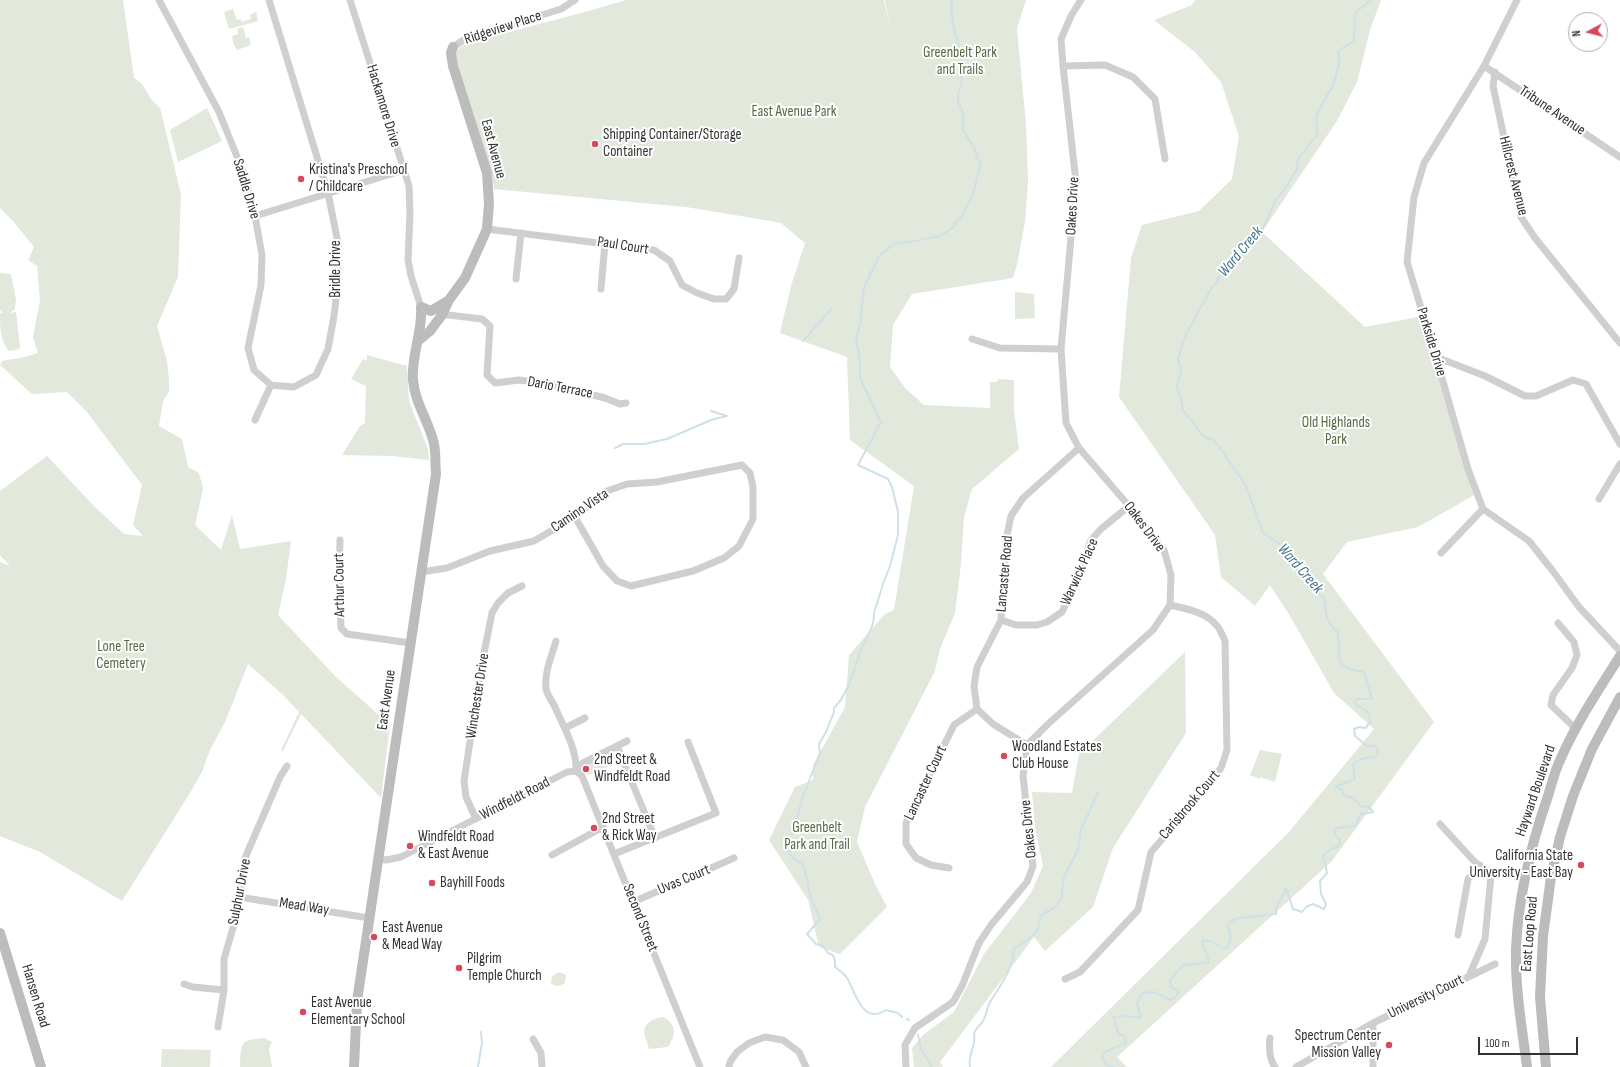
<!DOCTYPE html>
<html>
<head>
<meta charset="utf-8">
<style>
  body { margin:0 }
  #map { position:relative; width:1620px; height:1067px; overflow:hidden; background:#fff; font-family:"Sofia Sans Condensed",sans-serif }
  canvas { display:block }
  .north { position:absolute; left:1568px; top:12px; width:40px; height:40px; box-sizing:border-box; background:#fff; border:1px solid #adadad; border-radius:50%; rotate:263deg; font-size:11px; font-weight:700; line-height:16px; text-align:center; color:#323232 }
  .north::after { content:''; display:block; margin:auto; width:14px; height:18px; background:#d4495b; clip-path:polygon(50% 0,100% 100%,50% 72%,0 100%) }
  .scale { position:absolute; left:1478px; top:1037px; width:100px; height:18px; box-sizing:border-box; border:2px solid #323232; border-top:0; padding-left:5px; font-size:12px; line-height:14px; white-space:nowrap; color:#323232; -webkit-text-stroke:3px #fff; paint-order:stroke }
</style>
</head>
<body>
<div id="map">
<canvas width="1620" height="1067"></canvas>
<div class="north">N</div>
<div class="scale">100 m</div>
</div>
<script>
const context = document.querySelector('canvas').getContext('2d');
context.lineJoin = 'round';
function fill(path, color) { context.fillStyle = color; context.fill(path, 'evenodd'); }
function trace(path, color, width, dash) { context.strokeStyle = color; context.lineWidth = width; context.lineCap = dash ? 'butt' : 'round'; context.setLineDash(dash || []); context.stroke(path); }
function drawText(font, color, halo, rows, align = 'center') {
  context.font = font + ' "Sofia Sans Condensed",sans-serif'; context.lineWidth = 4; context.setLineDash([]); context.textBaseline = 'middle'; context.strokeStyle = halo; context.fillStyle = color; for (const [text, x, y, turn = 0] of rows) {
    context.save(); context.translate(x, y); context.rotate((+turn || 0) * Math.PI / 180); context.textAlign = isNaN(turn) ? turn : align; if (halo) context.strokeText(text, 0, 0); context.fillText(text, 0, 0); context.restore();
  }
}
const green = new Path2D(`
  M0 0H123L134 78C146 86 144 88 151 99 153 102 157 105 160 108L181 194 178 277 157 326 167 361 169 380V392L163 401 159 426 182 439 188 467 199 473 203 489 195 525 221 550 232 515 240 549 291 541 286 579 278 615 335 676 390 725 381 798 301 714 282 753V748L299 712 283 695 248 664 225 722 210 750 202 772 190 793 122 901 40 852 0 836V562L10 566 0 555V491L47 456 95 507 124 534 143 536 133 525 142 485 87 412 67 392 32 394 0 365 2 361 25 357 38 353 33 337 40 300 37 266 28 260 34 247 13 221 0 208Z
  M626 0H884L890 26 885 0H1026L1017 29 1026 124 1028 181 1025 222 1017 265 1013 278 912 294 893 325 890 367 906 389 924 405 990 408V382H997L998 379 1014 380V410L1019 449 972 489 964 517 961 564 955 613 940 649 935 671 865 807 857 842 876 886 887 907 840 954 819 947 808 900 769 840 795 787 813 780V765L845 707 849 655 885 614 894 610 914 486 850 440 847 357 780 333 791 286 805 243 781 223 753 218 686 207 494 189 492 175 456 59C456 51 458 48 464 45 518 28 572 17 626 0Z
  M1195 0H1381L1370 30 1357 82 1337 121 1262 232 1365 327 1423 316 1478 493 1418 527 1347 542 1323 574 1434 722 1332 861 1117 1057 1127 1067H1051L1289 832 1374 729 1334 693 1290 616 1270 585 1255 606 1221 577 1215 535 1119 397 1131 258 1142 225 1199 211 1232 179 1239 136 1221 82 1195 52 1154 20 1192 5Z
  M233 9 237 20 241 19 242 22 251 19 250 15 256 12 258 21 229 29 224 12Z
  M243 27 246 38 249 37 251 45 237 50 233 43 232 36 238 34 237 29Z
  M207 108 222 141 178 162 170 130Z
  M0 273 11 274 16 300 15 309 10 313 16 312 20 346V348L16 350 9 351C0 340 0 327 0 313H3L0 310Z
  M1015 292 1034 294 1035 318 1015 319Z
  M367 355 407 366 409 401 428 449 429 460 393 456 342 455 360 426 365 423 366 386 351 379 363 359 367 361Z
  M1185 652 1186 733 1113 848 1093 907 1045 951 1034 937 940 1062 943 1067H914L912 1048 923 1035 954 1012 984 954 1031 893 1043 866 1035 827 1032 792 1072 793 1079 754Z
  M1260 750 1282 754 1275 782 1260 777 1259 779 1250 775Z
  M611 754 618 757 620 762 588 775 585 767 586 765Z
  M559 972 566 975 565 983C561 986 556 987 551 983L552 976Z
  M663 1017C677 1024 676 1036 668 1047L649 1049C648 1044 646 1041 645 1036 641 1024 654 1018 663 1017Z
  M264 1038 272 1042 269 1049 272 1067H240C241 1043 239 1040 264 1038Z
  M162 1049 211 1050 210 1067H161Z`);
const stream = new Path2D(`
  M803 341 832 308
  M615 448 623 444H644L667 439 711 420 727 416 711 411
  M902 1017 898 1013 886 1010C862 1026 855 991 847 978 844 973 839 970 835 967V961L833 955 828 953 823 946 816 944 807 934 820 919C818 911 813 905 811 898 807 886 808 875 802 863 791 861 788 851 786 841L794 831 802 799 820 753 819 744 826 732 834 712V708C849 693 854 668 862 648 866 637 875 626 874 613L883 584 890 566 898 535V512L892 487 888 479 858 465 881 422 860 378V360L856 339 860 323 864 288 879 256 894 244 915 241 940 236 953 228 956 222 963 215 964 210 972 198 981 162 976 157 977 153 962 128C968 109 956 108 958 95 958 92 960 89 961 86 962 80 963 71 962 65 960 43 949 22 952 0
  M907 1019 909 1020
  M918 1035 921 1049 932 1067
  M478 1067 482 1043 481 1032
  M970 1067C968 1057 972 1052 974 1043 975 1039 973 1035 975 1031 977 1027 981 1025 983 1021 986 1016 987 1009 989 1004 1000 985 1013 971 1014 948 1022 944 1033 937 1038 929 1039 925 1040 919 1041 915L1054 908 1061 899 1064 877 1078 850 1081 830 1098 792
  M1114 1067 1108 1066 1102 1059 1105 1052 1126 1043 1124 1035H1119L1113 1017 1125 1016 1141 1018 1137 1004 1142 993 1154 992 1171 1000 1176 997 1179 992 1171 987 1170 980 1183 965 1209 963C1208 955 1204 949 1202 941H1211L1225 949C1233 942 1231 935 1228 926L1233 920 1239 918 1276 914V909L1286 888 1293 909 1302 912 1306 907 1313 904 1324 909 1326 904 1321 894 1320 881 1327 873 1323 855 1331 849 1338 847 1340 840 1335 835 1336 828 1355 826 1361 814 1373 812 1368 806 1362 807 1351 797 1344 796 1342 790 1335 787 1355 779 1353 764 1361 759 1376 756 1378 753 1376 746H1367L1355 736 1354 729 1359 727 1366 728 1370 721 1369 713 1355 704 1356 699H1372L1364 672 1349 669 1340 662 1338 632C1325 624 1326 610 1324 597 1316 592 1311 587 1311 578L1297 569 1294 558 1287 549 1263 533 1246 486 1236 471 1214 440 1204 437 1183 410 1181 398 1177 387 1181 370 1178 359 1186 334 1211 289 1231 261 1241 257 1261 233 1276 200 1285 189 1297 169 1298 159 1317 135 1316 116 1334 83 1340 60 1338 51 1354 41 1355 13 1371 0`);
const street = new Path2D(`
  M159 0 219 112 244 174 255 216 262 255 261 285 248 348 254 370 271 385
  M269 0 328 193 338 243V281L334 316 328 349 316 375 294 387 271 385
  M350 0 409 186 410 213 408 260 411 276 421 307
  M1517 0 1484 66 1424 163 1414 197 1407 262 1436 357 1468 469 1483 509 1529 541 1552 570 1579 607 1620 651
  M453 47 465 39 561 9 575 0
  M1063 66 1105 65 1133 77 1155 99 1165 159
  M1484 66 1620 157
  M1495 72 1493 86 1521 217 1535 238 1620 343
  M255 216 404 170
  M487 229 654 250 670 261 682 285 697 293 714 299H726L734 289 739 258
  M516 279 521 233
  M601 289 605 243
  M440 314 482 319 490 326 487 375 495 383 519 380 550 384 605 398 620 404 626 403
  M972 339 1000 348 1061 349
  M1436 357 1485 376 1525 396H1536L1573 380 1586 384 1620 444
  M255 420 271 385
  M1599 499 1620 464
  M340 540 339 580 341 628 347 634 410 643
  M1441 553 1483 509
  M421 572 447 568 490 551 534 541 575 517 607 491 627 484 657 482 742 465 750 473 753 487V519L739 546 724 558 693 571 631 586 617 581 603 566 575 517
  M1001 620 1016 625H1037L1047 622 1062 612 1075 584 1091 540 1101 529 1129 506
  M1558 623 1574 642 1577 655 1572 668 1553 695 1551 705 1576 729
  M556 641C552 655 544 673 546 689 547 694 551 700 554 705 563 726 577 748 576 771
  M565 728 585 718
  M1027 745 993 724 977 709 974 686 977 667 1001 620 1006 540 1011 516 1023 498 1079 448
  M617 746 655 838
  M576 771 582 776 700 1067
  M476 819 466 797 464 781 482 663 492 613 498 603 508 593 522 586
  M1440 824 1473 860 1491 876 1485 939 1469 976
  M614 854 716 813 688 742
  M552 855 603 827
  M378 859 386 860 401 857 567 772 576 771 583 763 627 741
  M949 868 931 865 916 858 906 844V823L954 725 977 709
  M239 897 369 918
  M633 902 734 858
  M1458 935 1468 879 1480 865
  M1065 979 1080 972 1138 910 1151 852 1193 804 1221 768 1227 750 1225 641C1223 637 1221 631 1218 627 1207 612 1187 609 1170 605
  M184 984 193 987 224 990
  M1373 1023V1067
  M218 1027 224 990V959L233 928 245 858 280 777 287 766
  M1270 1038C1269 1047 1269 1059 1275 1067
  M533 1039 541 1053 542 1067
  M729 1067 730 1062 737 1052 749 1043 765 1037 783 1040 799 1052 806 1067
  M906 1067 905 1045 915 1028 953 1002 962 986 979 943 991 925 1027 882 1033 866 1023 776 1027 745 1048 724 1153 630 1170 605 1171 575 1164 550 1129 506 1079 448 1066 423 1061 349 1076 182 1063 66 1061 39 1071 16 1081 0
  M1296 1067 1373 1023 1495 964`);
const secondary = new Path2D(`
  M418 341 430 331 442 315 449 300 465 278 487 229 489 204 487 173 453 66 451 53 453 47
  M0 933 41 1067
  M354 1067 357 1001 436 474C435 464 436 453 434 444 429 421 415 404 413 380 411 355 423 332 421 307L431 311 449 300
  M1527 1067C1522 1028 1515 989 1516 949 1518 897 1531 845 1548 796 1552 783 1555 770 1561 758 1577 722 1599 689 1620 656
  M1546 1067 1540 997 1543 936 1551 877 1560 837 1573 796 1592 749 1620 697`);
const markers = [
  [595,144,4,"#d4495b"],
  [301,179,4,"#d4495b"],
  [1004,756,4,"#d4495b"],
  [586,769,4,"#d4495b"],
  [594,828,4,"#d4495b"],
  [410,846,4,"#d4495b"],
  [1581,865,4,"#d4495b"],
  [432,883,4,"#d4495b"],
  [374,937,4,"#d4495b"],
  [459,968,4,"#d4495b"],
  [303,1012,4,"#d4495b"],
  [1389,1045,4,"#d4495b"]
];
const streetNames = [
  ["Ridgeview Place",503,28,-18],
  ["Hackamore Drive",383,106,73],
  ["Tribune Avenue",1552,111,34],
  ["East Avenue",493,149,75],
  ["Hillcrest Avenue",1513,176,76],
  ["Saddle Drive",246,189,73],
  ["Oakes Drive",1073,206,-87],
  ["Paul Court",623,246,9],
  ["Bridle Drive",336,269,-90],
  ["Parkside Drive",1431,342,73],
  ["Dario Terrace",560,388,11],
  ["Camino Vista",580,511,-34],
  ["Oakes Drive",1144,527,53],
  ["Warwick Place",1080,572,-66],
  ["Lancaster Road",1005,574,-85],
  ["Arthur Court",340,585,-91],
  ["Winchester Drive",478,696,-81],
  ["East Avenue",387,700,-82],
  ["Lancaster Court",926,783,-65],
  ["Hayward Boulevard",1536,791,-71],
  ["Windfeldt Road",515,799,-27],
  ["Carisbrook Court",1190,805,-50],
  ["Oakes Drive",1029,829,-96],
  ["Uvas Court",684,880,-23],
  ["Sulphur Drive",240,892,-79],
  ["Mead Way",304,907,9],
  ["Second Street",640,918,68],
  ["East Loop Road",1530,934,-85],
  ["Hansen Road",35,996,73],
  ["University Court",1426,997,-26]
];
const parkNames = [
  ["Greenbelt Park",960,53],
  ["and Trails",960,70],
  ["East Avenue Park",794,112],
  ["Old Highlands",1336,423],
  ["Park",1336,440],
  ["Lone Tree",121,647],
  ["Cemetery",121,664],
  ["Greenbelt",817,828],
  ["Park and Trail",817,845]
];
const poiNames = [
  ["Shipping Container/Storage",603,135],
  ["Container",603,152],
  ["Kristina's Preschool",309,170],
  ["/ Childcare",309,187],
  ["Woodland Estates",1012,747],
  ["Club House",1012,764],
  ["2nd Street &",594,760],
  ["Windfeldt Road",594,777],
  ["2nd Street",602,819],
  ["& Rick Way",602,836],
  ["Windfeldt Road",418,837],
  ["& East Avenue",418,854],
  ["California State",1573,856,"right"],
  ["University - East Bay",1573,873,"right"],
  ["Bayhill Foods",440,883],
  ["East Avenue",382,928],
  ["& Mead Way",382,945],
  ["Pilgrim",467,959],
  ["Temple Church",467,976],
  ["East Avenue",311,1003],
  ["Elementary School",311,1020],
  ["Spectrum Center",1381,1036,"right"],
  ["Mission Valley",1381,1053,"right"]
];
const waterNames = [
  ["Ward Creek",1241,252,-50],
  ["Ward Creek",1300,569,49]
];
fill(green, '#e2e8dc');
trace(stream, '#cee0e8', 2);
trace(street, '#cfcfcf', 7);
trace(secondary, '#bcbcbc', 10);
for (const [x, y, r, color] of markers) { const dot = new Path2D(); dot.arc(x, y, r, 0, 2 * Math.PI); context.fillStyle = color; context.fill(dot); trace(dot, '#fff', 1.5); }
drawText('15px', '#323232', '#fff', streetNames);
drawText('15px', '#576a43', '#fff', parkNames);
drawText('15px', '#323232', '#fff', poiNames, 'left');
drawText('italic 16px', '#47768d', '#fff', waterNames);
</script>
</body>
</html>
